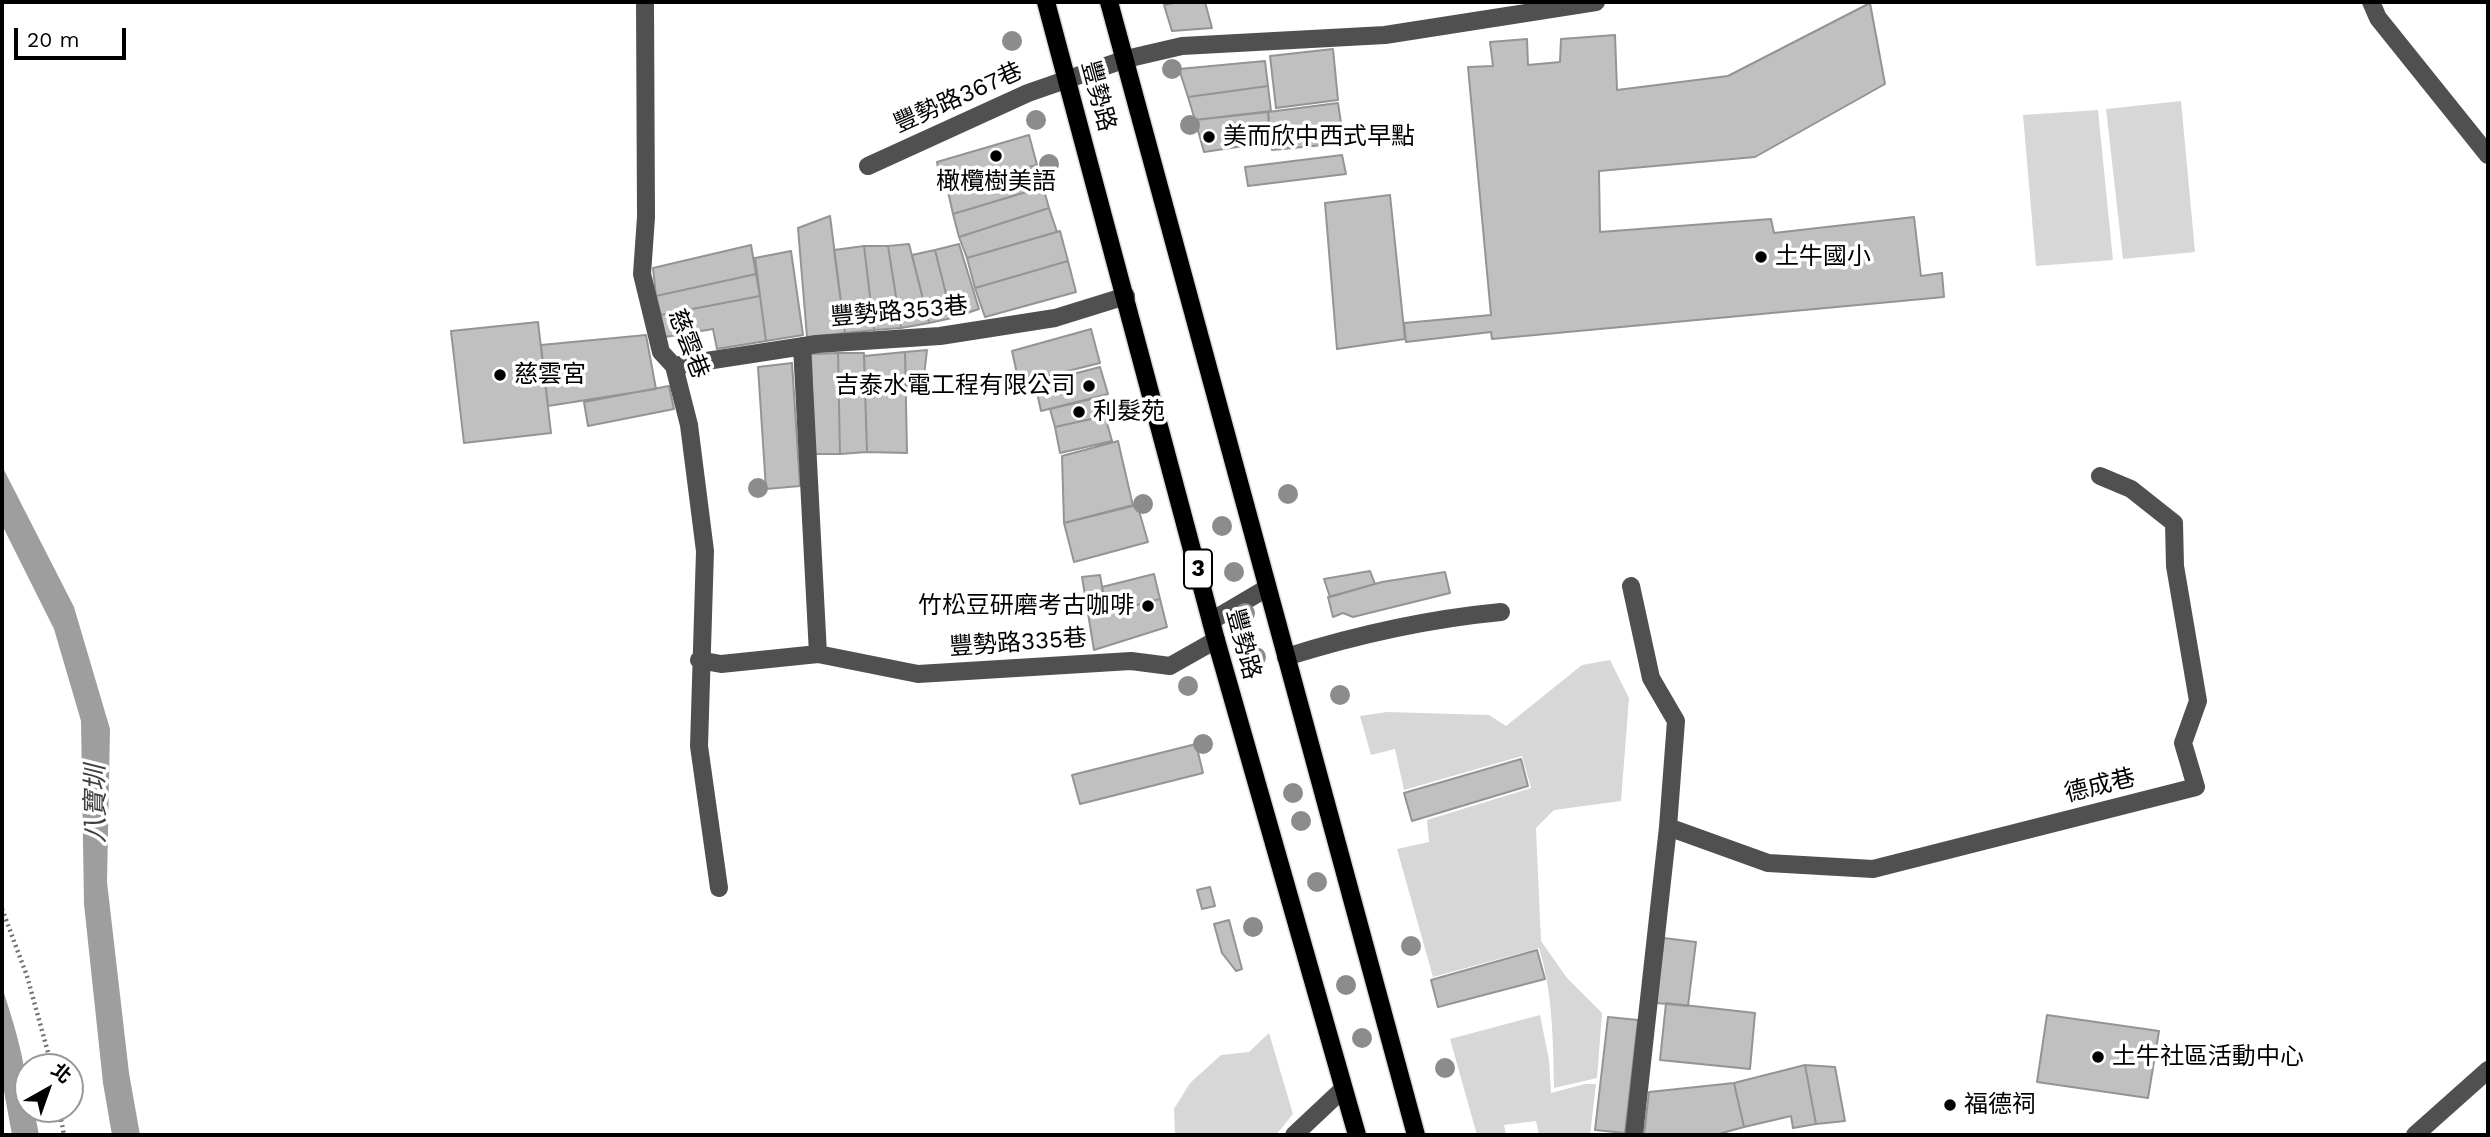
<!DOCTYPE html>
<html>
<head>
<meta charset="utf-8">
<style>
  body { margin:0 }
  #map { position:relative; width:2490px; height:1137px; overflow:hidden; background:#fff; font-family:"Work Sans","Noto Sans TC",sans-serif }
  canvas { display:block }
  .frame { position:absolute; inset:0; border:4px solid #000; pointer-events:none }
  .north { position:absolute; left:14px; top:1053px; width:70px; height:70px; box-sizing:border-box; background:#fff; border:2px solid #999; border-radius:50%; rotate:40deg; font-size:19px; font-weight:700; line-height:28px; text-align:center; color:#000 }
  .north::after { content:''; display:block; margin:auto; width:24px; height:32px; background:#000; clip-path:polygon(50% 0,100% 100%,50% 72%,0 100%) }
  .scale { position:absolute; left:14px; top:28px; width:112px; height:32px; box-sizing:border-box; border:4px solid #000; border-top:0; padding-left:9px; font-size:21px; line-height:24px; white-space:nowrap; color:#000; -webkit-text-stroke:5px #fff; paint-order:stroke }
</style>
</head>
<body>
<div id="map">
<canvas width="2490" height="1137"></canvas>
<div class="frame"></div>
<div class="north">北</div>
<div class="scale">20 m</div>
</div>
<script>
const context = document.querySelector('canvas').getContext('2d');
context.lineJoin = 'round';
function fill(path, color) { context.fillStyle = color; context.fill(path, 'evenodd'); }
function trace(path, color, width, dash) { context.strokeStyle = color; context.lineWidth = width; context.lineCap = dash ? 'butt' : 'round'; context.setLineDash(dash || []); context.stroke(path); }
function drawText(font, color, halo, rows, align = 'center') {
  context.font = font + ' "Work Sans","Noto Sans TC",sans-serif'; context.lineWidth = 7; context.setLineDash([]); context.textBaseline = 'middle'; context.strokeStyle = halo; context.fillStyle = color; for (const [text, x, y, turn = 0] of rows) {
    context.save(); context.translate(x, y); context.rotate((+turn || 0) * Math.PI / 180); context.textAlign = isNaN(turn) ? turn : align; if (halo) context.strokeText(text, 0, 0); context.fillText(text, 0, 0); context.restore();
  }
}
const green = new Path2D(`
  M2181 101 2195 252 2123 259 2106 109Z
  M2098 110 2113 260 2036 266 2023 115Z
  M1610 660 1629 698 1621 801 1554 810 1536 828 1541 941 1567 978 1602 1013 1597 1078 1554 1088C1553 1040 1553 994 1539 948L1433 977 1397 849 1429 842 1427 820 1531 788 1522 756 1404 790 1395 749 1371 755 1360 716 1387 712 1489 715 1506 726 1582 665Z
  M1540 1015 1549 1060 1551 1093 1585 1084H1596L1590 1135H1539L1536 1121 1504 1125 1506 1135H1477L1450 1039Z
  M1269 1033 1293 1114 1276 1135H1175L1174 1109 1190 1083 1221 1055 1249 1052Z`);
const water = new Path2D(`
  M2 466 74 607 110 729 107 882 129 1073 140 1135H112L103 1083 84 904 81 721 54 629 2 525Z
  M2 987C15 1027 28 1067 28 1109H34L39 1135H12L2 1080Z`);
const building = new Path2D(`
  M1179 2H1205L1212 28 1172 31 1164 5Z
  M1870 3 1885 84 1755 157 1599 171 1600 232 1771 219 1774 233 1914 217 1921 276 1942 273 1944 297 1492 339 1491 332 1406 342 1404 323 1491 315 1468 67 1493 66 1490 42 1527 39 1528 65 1560 62 1561 39 1615 35 1617 90 1728 76Z
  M1333 49 1338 100 1276 108 1270 56Z
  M1265 61 1268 86 1188 97 1179 69Z
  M1268 86 1271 111 1195 120 1188 97Z
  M1338 103 1344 143 1272 150 1268 112Z
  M1268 112 1270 142 1204 152 1195 120Z
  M1029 135 1037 165 942 189 937 162Z
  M1342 155 1346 174 1248 186 1245 167Z
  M1037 165 1043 187 953 214 947 187Z
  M1043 187 1049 208 959 237 953 214Z
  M1390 195 1405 339 1337 349 1325 203Z
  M1049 208 1057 232 967 258 959 237Z
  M830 216 845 333 807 337 798 228Z
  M1060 231 1068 261 975 288 967 258Z
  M909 244 929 323 901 328 888 246Z
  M959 244 979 309 952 318 935 250Z
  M751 245 756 274 656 296 653 268Z
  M864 246 874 330 845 333 834 250Z
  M864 246H888L901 328 874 330Z
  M935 250 952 318 929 323 912 255Z
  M791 251 803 335 766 341 755 258Z
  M1068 261 1076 292 985 317 975 288Z
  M756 274 760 296 661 315 656 296Z
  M760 296 766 341 717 349 713 329 665 337 661 315Z
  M538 322 551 433 464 443 451 331Z
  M1091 329 1100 363 1019 383 1012 351Z
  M646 335 656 389 548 406 541 345Z
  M927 350 923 385 906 387 905 352Z
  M905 352 907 453 867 452 864 356Z
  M838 353H864L867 452 840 454Z
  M838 353 840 454H814L811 354Z
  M792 363 800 486 766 489 758 367Z
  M1100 367 1108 394 1041 411 1035 384Z
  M669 386 674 409 588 426 584 402Z
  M1104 396 1109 415 1055 427 1050 409Z
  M1105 416 1112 441 1060 453 1055 427Z
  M1118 441 1133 506 1064 523 1062 456Z
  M1137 504 1148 542 1074 562 1064 523Z
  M1370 571 1375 584 1330 597 1324 579Z
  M1445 572 1450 593 1353 617 1343 613 1333 617 1328 597 1382 582Z
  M1154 574 1160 599 1107 613 1102 587Z
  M1100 575 1107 613 1160 599 1167 627 1094 650 1082 577Z
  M1196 744 1203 773 1080 804 1072 775Z
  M1521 759 1528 786 1412 821 1404 793Z
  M1210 887 1215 906 1202 909 1197 890Z
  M1229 920 1242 969 1236 971 1222 953 1214 924Z
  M1664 938 1696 942 1688 1006 1656 1003Z
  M1537 950 1545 979 1438 1007 1431 980Z
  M1666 1003 1755 1013 1750 1069 1660 1060Z
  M2047 1015 2159 1031 2148 1098 2037 1082Z
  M1608 1017 1638 1020 1625 1133 1595 1130Z
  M1805 1065 1816 1124 1793 1128 1791 1116 1744 1127 1734 1083Z
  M1805 1065 1835 1067 1845 1121 1816 1124Z
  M1734 1083 1744 1127 1715 1135H1644L1649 1092Z`);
const path = new Path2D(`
  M2 909 27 976 52 1067
  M59 1109 64 1135`);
const minor = new Path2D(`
  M645 2 646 217 642 274 661 352 674 366 689 425 705 551 699 746 719 888
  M2371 2 2378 18 2488 155
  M868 166 1028 93 1126 59 1182 46 1385 35 1596 2
  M674 366 817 344 940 336 1055 318 1126 296
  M1631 586 1651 678 1676 721 1668 827 1634 1135
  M1211 621 1267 588
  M818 654 918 674 1131 661 1170 666 1216 640
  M1286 657C1356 635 1427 619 1501 612
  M699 660 721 664 818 654 802 346
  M1668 827 1768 863 1873 869 2196 787 2183 743 2198 701 2175 566 2174 523 2131 489 2100 476
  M1294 1135 1343 1089
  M2415 1135 2488 1070`);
const major = new Path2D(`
  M1046 2 1216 640 1357 1135
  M1109 2 1416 1135`);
const trees = [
  [1012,41],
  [1172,69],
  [1036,120],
  [1190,125],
  [1049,164],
  [758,488],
  [1288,494],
  [1143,504],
  [1222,526],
  [1234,572],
  [1245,613],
  [1256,657],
  [1188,686],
  [1340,695],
  [1203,744],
  [1293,793],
  [1301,821],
  [1317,882],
  [1253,927],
  [1411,946],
  [1346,985],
  [1362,1038],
  [1445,1068]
];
const markers = [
  [1209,137,7,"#000"],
  [996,156,7,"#000"],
  [1761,257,7,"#000"],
  [500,375,7,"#000"],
  [1089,386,7,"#000"],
  [1079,412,7,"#000"],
  [1148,606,7,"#000"],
  [2098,1057,7,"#000"],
  [1950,1105,7,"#000"]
];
const shields = [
  [1198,569,28]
];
const shieldNames = [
  ["3",1198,569]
];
const streetNames = [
  ["豐勢路",1098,96,75],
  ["豐勢路367巷",958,98,-24],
  ["豐勢路353巷",899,312,-5],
  ["慈雲巷",688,344,69],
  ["豐勢路335巷",1018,643,-4],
  ["豐勢路",1243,644,75],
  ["德成巷",2100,786,-14]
];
const poiNames = [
  ["美而欣中西式早點",1223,137],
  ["橄欖樹美語",996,182,"center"],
  ["土牛國小",1775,257],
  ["慈雲宮",514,375],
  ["吉泰水電工程有限公司",1075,386,"right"],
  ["利髮苑",1093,412],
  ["竹松豆研磨考古咖啡",1134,606,"right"],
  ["土牛社區活動中心",2112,1057],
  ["福德祠",1964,1105]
];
const waterNames = [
  ["八寶圳",96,804,-90]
];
fill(green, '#d7d7d7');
fill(water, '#9e9e9e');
fill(building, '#c0c0c0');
trace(building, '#949494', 2);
trace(major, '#dbdbdb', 21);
trace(path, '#727272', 4.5, [2, 3.5]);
trace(minor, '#505050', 18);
trace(major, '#000', 18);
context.fillStyle = '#8c8c8c';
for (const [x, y] of trees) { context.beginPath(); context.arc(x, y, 10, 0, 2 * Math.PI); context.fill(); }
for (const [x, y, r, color] of markers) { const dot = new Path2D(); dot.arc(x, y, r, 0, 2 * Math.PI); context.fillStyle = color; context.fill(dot); trace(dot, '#fff', 2.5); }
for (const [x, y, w] of shields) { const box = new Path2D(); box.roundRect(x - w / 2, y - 19.5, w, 39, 5); context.fillStyle = '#fff'; context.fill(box); trace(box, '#000', 2); }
drawText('bold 23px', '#000', null, shieldNames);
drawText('24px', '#000', '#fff', streetNames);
drawText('24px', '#000', '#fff', poiNames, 'left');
drawText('italic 26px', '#3f3f3f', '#fff', waterNames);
</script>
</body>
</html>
